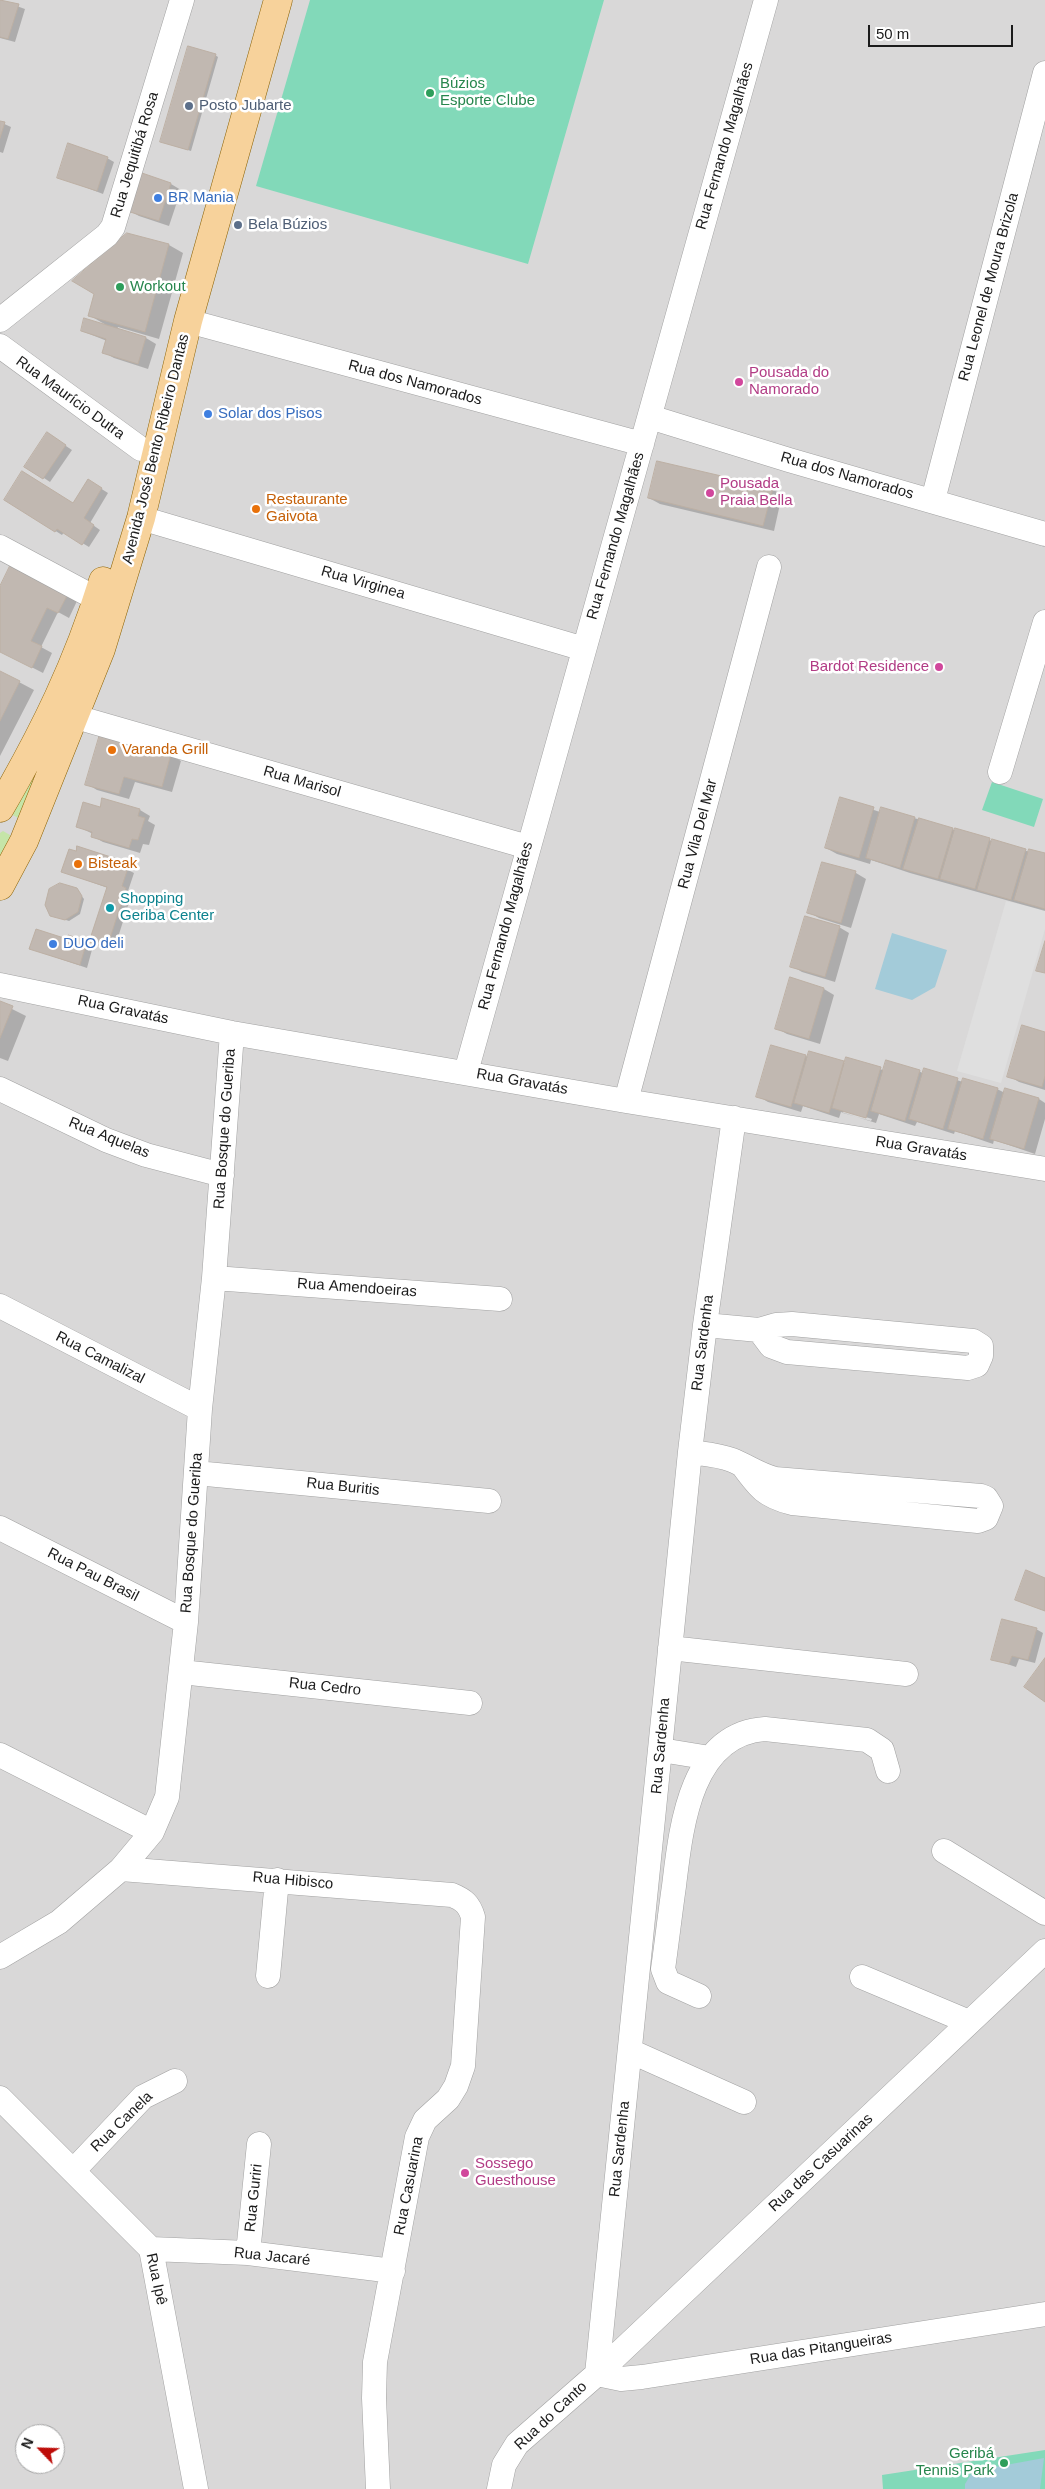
<!DOCTYPE html>
<html>
<head>
<meta charset="utf-8">
<style>
  body { margin:0 }
  #map { position:relative; width:1045px; height:2489px; overflow:hidden; background:#ece9e1; font-family:Helvetica,sans-serif }
  canvas { display:block }
  .north { position:absolute; left:15px; top:2424px; width:50px; height:50px; box-sizing:border-box; background:#fff; border:1px solid #a4a4a4; border-radius:50%; rotate:294deg; font-size:14px; font-weight:700; line-height:20px; text-align:center; color:#1b1b1b }
  .north::after { content:''; display:block; margin:auto; width:18px; height:22px; background:#be0d09; clip-path:polygon(50% 0,100% 100%,50% 72%,0 100%) }
  .scale { position:absolute; left:868px; top:25px; width:145px; height:22px; box-sizing:border-box; border:2px solid #1b1b1b; border-top:0; padding-left:6px; font-size:15px; line-height:18px; white-space:nowrap; color:#1b1b1b; -webkit-text-stroke:4px #fff; paint-order:stroke }
</style>
</head>
<body>
<div id="map">
<canvas width="1045" height="2489"></canvas>
<div class="north">N</div>
<div class="scale">50 m</div>
</div>
<script>
const context = document.querySelector('canvas').getContext('2d');
context.lineJoin = 'round';
function fill(path, color) { context.fillStyle = color; context.fill(path, 'evenodd'); }
function trace(path, color, width, dash) { context.strokeStyle = color; context.lineWidth = width; context.lineCap = dash ? 'butt' : 'round'; context.setLineDash(dash || []); context.stroke(path); }
function drawText(font, color, halo, rows, align = 'center') {
  context.font = font + ' Helvetica,sans-serif'; context.lineWidth = 5; context.setLineDash([]); context.textBaseline = 'middle'; context.strokeStyle = halo; context.fillStyle = color; for (const [text, x, y, turn = 0] of rows) {
    context.save(); context.translate(x, y); context.rotate((+turn || 0) * Math.PI / 180); context.textAlign = isNaN(turn) ? turn : align; if (halo) context.strokeText(text, 0, 0); context.fillText(text, 0, 0); context.restore();
  }
}
const residential = new Path2D(`
  M0 0H1045V2489H0ZM25 2434H55V2464H25Z`);
const grass = new Path2D(`
  M43 766 26 822 5 811Z
  M3 831 10 835 15 847 0 874V833Z`);
const pitch = new Path2D(`
  M310 0H604L528 264 256 186Z
  M992 782 1043 799 1034 827 982 810Z
  M1045 2450V2489H883L882 2475Z`);
const parking = new Path2D(`
  M1006 901 1045 910V929L1001 1083 957 1071Z`);
const water = new Path2D(`
  M892 933 947 950 935 987 912 1000 875 989Z
  M1044 2458 1040 2489H965V2484L973 2471Z`);
const shadow = new Path2D(`
  M0 0 25 9 15 42 0 38Z
  M215 55 218 57 191 151 165 143Z
  M0 122 11 127 3 153 0 152Z
  M107 158 114 162 103 194 59 177Z
  M171 184 181 190 169 226 139 216 128 210Z
  M127 234 169 245 183 253 159 339 118 327 117 330 146 338 156 344 148 369 114 358 103 352 107 341 82 331 106 325 89 315Z
  M54 438 72 450 50 482 26 466Z
  M89 481 108 493 90 523 100 530 89 547 64 532 62 535 6 500 74 505Z
  M772 489 782 495 774 531 660 504 649 498Z
  M10 567 77 601 69 618 58 612 41 647 52 653 43 673 0 651V589Z
  M0 672 34 690 0 756Z
  M171 755 181 761 172 792 135 782 129 799 97 790 87 784Z
  M841 799 880 812 914 818 1030 852 1045 855V911L910 873 871 860 870 864 837 854 826 848Z
  M101 809 140 810 150 816 148 821 155 825 149 845 143 844 140 853 103 842 92 836 93 834 77 826Z
  M117 860 123 864 122 867 134 873 128 891 132 893 114 950 91 941 108 888 63 872Z
  M822 863 856 873 866 879 851 928 819 918 808 912Z
  M76 889 84 899 80 914 69 921 51 915Z
  M839 927 849 933 835 982 802 972 792 966Z
  M69 936 93 946 87 968 31 949 67 940Z
  M791 979 824 989 834 995 820 1044 787 1034 776 1028Z
  M0 1003 26 1016 8 1061 0 1058Z
  M1045 1033V1090L1019 1082 1009 1076Z
  M805 1056 884 1070 919 1071 924 1074 925 1070 963 1082 997 1089 1005 1093 1006 1089 1039 1099 1045 1103V1119L1035 1154 994 1140 993 1144 955 1131 954 1134 917 1122 915 1126 879 1114 876 1123 841 1112 839 1118 803 1106 801 1112 768 1102 758 1096ZM843 1110 872 1119 871 1121 843 1113Z
  M1036 1629 1043 1633 1035 1663 1019 1659 1016 1667 992 1659Z`);
const building = new Path2D(`
  M0 0 19 4 8 39 0 37Z
  M188 46 216 54 188 150 160 142Z
  M0 121 5 122 0 138Z
  M68 143 108 157 97 191 57 178Z
  M139 172 171 183 159 221 127 211Z
  M127 233 169 244 145 332 88 316 94 294 72 281Z
  M84 318 146 337 138 364 102 353 106 339 81 331Z
  M47 432 66 445 43 479 24 467Z
  M657 461 773 488 763 526 648 498Z
  M22 471 73 503 88 479 102 488 84 518 94 525 82 545 57 529 55 532 4 500Z
  M10 566 68 594 58 613 47 608 31 641 42 646 32 668 0 652V586Z
  M0 671 20 681 0 721Z
  M100 734 171 754 162 787 124 777 119 794 85 785Z
  M840 797 874 807 859 858 825 848Z
  M102 798 140 809 138 816 145 818 138 840 132 839 129 848 91 837 92 832 76 827 83 802 100 807Z
  M881 807 915 817 900 868 866 858Z
  M919 818 953 828 938 879 903 869Z
  M955 828 990 838 975 889 940 879Z
  M992 839 1026 849 1011 900 977 890Z
  M77 846 117 859 116 864 128 868 122 886 126 888 107 948 87 941 80 965 29 949 36 929 67 939 68 935 89 942 107 887 61 872 69 849 76 851Z
  M1029 849 1045 853V909L1014 900Z
  M822 862 856 871 841 923 807 913Z
  M60 883 77 888 82 896 78 912 65 920 50 916 45 905 49 889Z
  M805 916 840 926 825 977 790 967Z
  M1045 941V973L1036 971Z
  M790 977 824 988 809 1039 775 1029Z
  M0 1001 13 1006 0 1038Z
  M1022 1025 1045 1032V1076L1042 1087 1007 1077Z
  M771 1045 806 1055 791 1107 756 1097Z
  M809 1051 844 1061 829 1113 794 1103Z
  M846 1057 881 1067 866 1118 832 1108Z
  M886 1060 920 1070 905 1121 871 1111Z
  M924 1068 958 1078 943 1129 909 1119Z
  M963 1078 998 1088 983 1139 948 1129Z
  M1005 1088 1039 1098 1024 1149 990 1139Z
  M1026 1570 1045 1578V1611L1015 1600Z
  M1002 1619 1037 1628 1028 1660 1012 1656 1009 1664 991 1660Z
  M1045 1658V1702L1024 1687Z`);
const minor = new Path2D(`
  M0 320 107 235 113 227 182 0
  M188 321 642 444
  M0 346 141 449
  M650 417 789 460 1045 534
  M933 500 1045 73
  M141 518 584 649
  M0 547 97 599
  M76 717 528 847
  M1000 772 1045 622
  M0 985 232 1033 626 1101 1045 1169
  M466 1072 766 0
  M0 1089 106 1140 146 1155 222 1175
  M626 1101 769 567
  M214 1278 500 1299
  M0 1306 200 1409
  M705 1325 759 1330 776 1325 792 1324 973 1341 981 1346V1356L977 1365 968 1368 787 1352 771 1346 759 1330
  M690 1452C704 1454 719 1455 732 1460 747 1466 759 1475 775 1479L981 1496 986 1498 991 1506 986 1518 978 1521 792 1503C765 1496 759 1488 743 1466
  M196 1473 489 1501
  M0 1528 186 1622
  M670 1648 906 1674
  M181 1672 470 1703
  M661 1750 710 1758
  M0 1755 152 1832
  M944 1851 1045 1913
  M121 1869 452 1895C464 1900 469 1904 473 1917L463 2066 456 2086 448 2099 425 2120 417 2137 375 2362 374 2398 378 2489
  M0 1957 59 1922 121 1869 152 1832 167 1797 186 1622 200 1409 214 1278 232 1033
  M268 1976 277 1880
  M862 1977 969 2022
  M699 1996 668 1982 663 1969C667 1941 670 1914 674 1886 681 1828 690 1734 765 1729L867 1740 882 1750 888 1771
  M630 2051 744 2102
  M0 2098 151 2249 196 2489
  M74 2170 143 2097 175 2081
  M151 2249 248 2253 393 2271
  M248 2253 259 2144
  M597 2374 690 1452 705 1325 734 1118
  M597 2374 621 2379 642 2377 1045 2314
  M499 2489 504 2465 517 2444 597 2374 1045 1951`);
const major = new Path2D(`
  M0 808C44 732 77 665 103 581
  M0 886 24 841 101 649 141 518 188 321 278 0`);
const markers = [
  [430,93,5,"#2e9e5b"],
  [189,106,5,"#5c6f8a"],
  [158,198,5,"#3f7fe0"],
  [238,225,5,"#5c6f8a"],
  [120,287,5,"#2e9e5b"],
  [739,382,5,"#d1479c"],
  [208,414,5,"#3f7fe0"],
  [710,493,5,"#d1479c"],
  [256,509,5,"#e8710a"],
  [939,667,5,"#d1479c"],
  [112,750,5,"#e8710a"],
  [78,864,5,"#e8710a"],
  [110,908,5,"#0f9aa8"],
  [53,944,5,"#3f7fe0"],
  [465,2173,5,"#d1479c"],
  [1004,2463,5,"#2e9e5b"]
];
const leisureNames = [
  ["Búzios",440,84],
  ["Esporte Clube",440,101],
  ["Workout",130,287],
  ["Geribá",994,2454,"right"],
  ["Tennis Park",994,2471,"right"]
];
const serviceNames = [
  ["Posto Jubarte",199,106],
  ["Bela Búzios",248,225]
];
const streetNames = [
  ["Rua Fernando Magalhães",725,146,-74],
  ["Rua Jequitibá Rosa",135,155,-73],
  ["Rua Leonel de Moura Brizola",989,287,-75],
  ["Rua dos Namorados",415,383,15],
  ["Rua Maurício Dutra",70,398,36],
  ["Avenida José Bento Ribeiro Dantas",156,449,-76],
  ["Rua dos Namorados",847,476,16],
  ["Rua Fernando Magalhães",616,536,-74],
  ["Rua Virginea",363,583,16],
  ["Rua Marisol",302,782,16],
  ["Rua Vila Del Mar",698,834,-75],
  ["Rua Fernando Magalhães",506,926,-75],
  ["Rua Gravatás",123,1010,12],
  ["Rua Gravatás",522,1082,10],
  ["Rua Bosque do Gueriba",225,1129,-86],
  ["Rua Aquelas",109,1138,22],
  ["Rua Gravatás",921,1149,9],
  ["Rua Amendoeiras",357,1288,4],
  ["Rua Sardenha",703,1343,-83],
  ["Rua Camalizal",100,1358,27],
  ["Rua Buritis",343,1487,6],
  ["Rua Bosque do Gueriba",192,1533,-86],
  ["Rua Pau Brasil",93,1575,27],
  ["Rua Cedro",325,1687,6],
  ["Rua Sardenha",661,1746,-85],
  ["Rua Hibisco",293,1881,5],
  ["Rua Canela",122,2122,-44],
  ["Rua Sardenha",620,2149,-84],
  ["Rua das Casuarinas",821,2163,-43],
  ["Rua Casuarina",409,2186,-79],
  ["Rua Guriri",254,2198,-84],
  ["Rua Jacaré",272,2257,6],
  ["Rua Ipê",156,2279,78],
  ["Rua das Pitangueiras",821,2349,-9],
  ["Rua do Canto",551,2416,-43]
];
const shopNames = [
  ["BR Mania",168,198],
  ["Solar dos Pisos",218,414],
  ["DUO deli",63,944]
];
const hotelNames = [
  ["Pousada do",749,373],
  ["Namorado",749,390],
  ["Pousada",720,484],
  ["Praia Bella",720,501],
  ["Bardot Residence",929,667,"right"],
  ["Sossego",475,2164],
  ["Guesthouse",475,2181]
];
const foodNames = [
  ["Restaurante",266,500],
  ["Gaivota",266,517],
  ["Varanda Grill",122,750],
  ["Bisteak",88,864]
];
const cultureNames = [
  ["Shopping",120,899],
  ["Geriba Center",120,916]
];
fill(residential, '#d9d8d8');
fill(grass, '#c5e5a8');
fill(pitch, '#82d9b9');
fill(parking, '#dfdfdf');
fill(water, '#a3cbd9');
fill(shadow, '#0003');
fill(building, '#c1b8b1');
trace(building, '#bdb0a4', 1);
trace(minor, '#a2a2a2', 25);
trace(major, '#8c6306', 29);
trace(minor, '#fff', 24);
trace(major, '#f7d29b', 28);
for (const [x, y, r, color] of markers) { const dot = new Path2D(); dot.arc(x, y, r, 0, 2 * Math.PI); context.fillStyle = color; context.fill(dot); trace(dot, '#fff', 2); }
drawText('15px', '#27864d', '#fff', leisureNames, 'left');
drawText('15px', '#4e5e75', '#fff', serviceNames, 'left');
drawText('15px', '#1b1b1b', '#fff', streetNames);
drawText('15px', '#366cbe', '#fff', shopNames, 'left');
drawText('15px', '#b23c85', '#fff', hotelNames, 'left');
drawText('15px', '#c56008', '#fff', foodNames, 'left');
drawText('15px', '#0d838f', '#fff', cultureNames, 'left');
</script>
</body>
</html>
